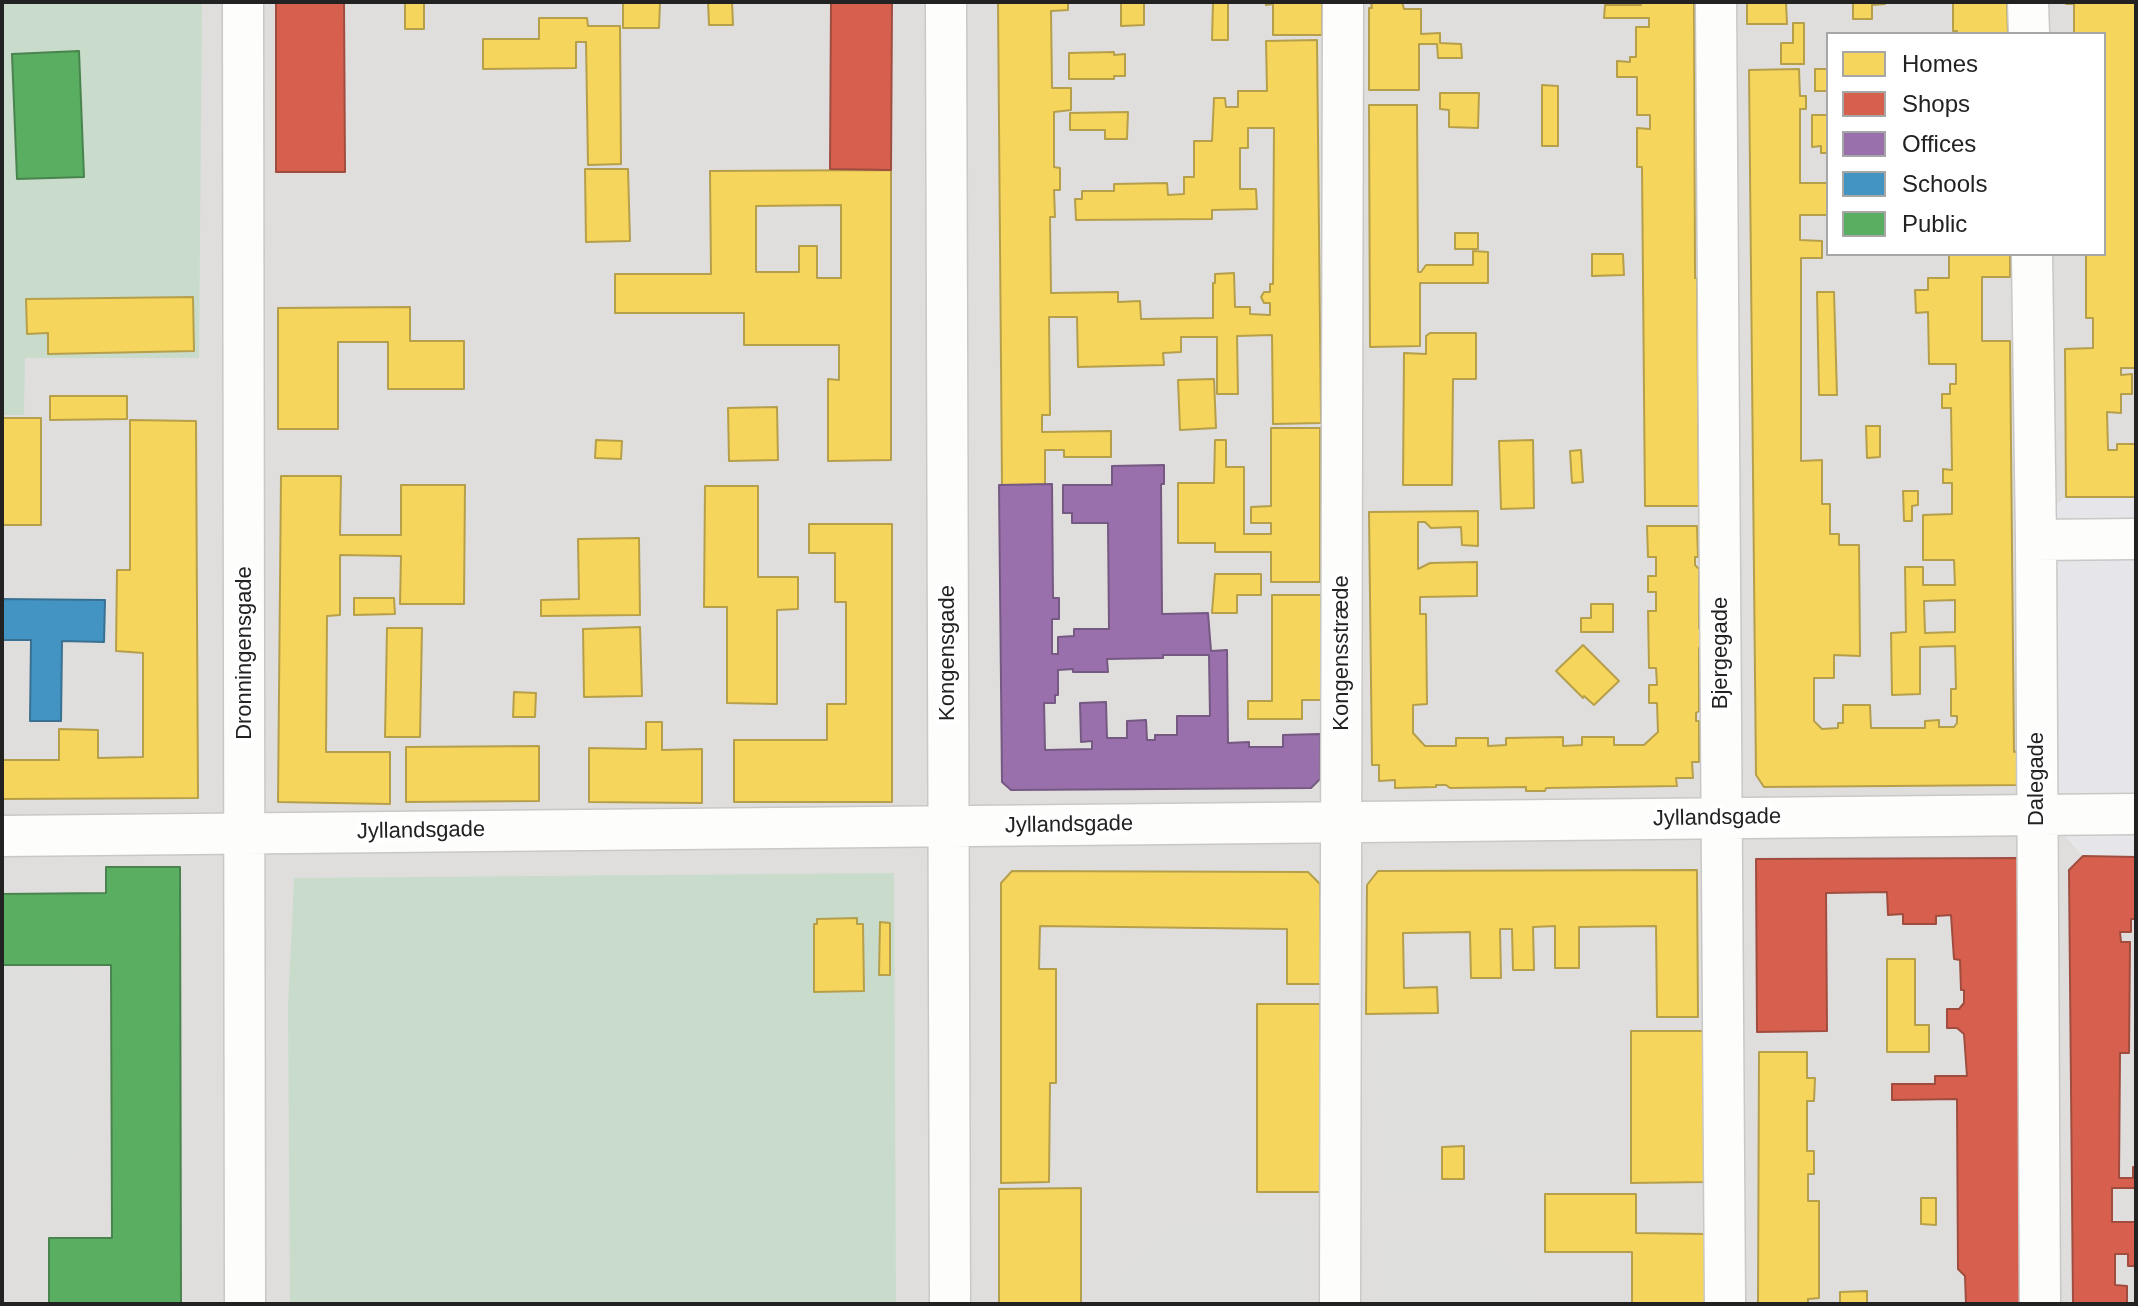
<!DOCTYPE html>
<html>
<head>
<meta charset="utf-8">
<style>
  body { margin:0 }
  #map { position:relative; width:2138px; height:1306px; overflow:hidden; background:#f0efea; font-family:Helvetica,sans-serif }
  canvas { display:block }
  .frame { position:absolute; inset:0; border:4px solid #222; pointer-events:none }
  .legend { position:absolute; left:1826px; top:32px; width:280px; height:224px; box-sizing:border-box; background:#fff; border:2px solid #a7a7a7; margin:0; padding:10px 14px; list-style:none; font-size:24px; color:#222 }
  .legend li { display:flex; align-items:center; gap:16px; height:40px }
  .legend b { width:40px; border:2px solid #a7a7a7 }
</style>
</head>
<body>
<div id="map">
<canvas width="2138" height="1306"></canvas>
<div class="frame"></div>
<ul class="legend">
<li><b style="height:22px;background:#f6d55c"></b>Homes</li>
<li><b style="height:22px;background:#d6604d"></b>Shops</li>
<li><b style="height:22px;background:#9970ab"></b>Offices</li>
<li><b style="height:22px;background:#4393c3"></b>Schools</li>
<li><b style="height:22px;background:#5aae61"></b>Public</li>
</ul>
</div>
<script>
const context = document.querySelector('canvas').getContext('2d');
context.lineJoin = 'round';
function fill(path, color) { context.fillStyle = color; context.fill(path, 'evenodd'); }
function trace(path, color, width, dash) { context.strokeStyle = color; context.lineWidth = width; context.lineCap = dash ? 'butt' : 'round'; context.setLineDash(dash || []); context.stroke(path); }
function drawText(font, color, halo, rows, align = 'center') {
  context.font = font + ' Helvetica,sans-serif'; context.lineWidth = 8; context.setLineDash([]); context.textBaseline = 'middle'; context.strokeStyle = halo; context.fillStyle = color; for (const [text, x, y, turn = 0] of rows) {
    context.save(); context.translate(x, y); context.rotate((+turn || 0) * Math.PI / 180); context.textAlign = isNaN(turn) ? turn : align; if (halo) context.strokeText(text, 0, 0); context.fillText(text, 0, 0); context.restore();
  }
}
const residential = new Path2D(`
  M2 2H2136V1304H2ZM1828 34H2104V254H1828Z`);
const religious = new Path2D(`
  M2 971H76L77 1156H2Z
  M1561 1040V1153H1479V1143H1440L1439 1191H1381L1380 1041Z
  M1305 1221 1303 1304H1119V1275L1173 1222Z
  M1476 1238 1538 1296V1304H1381L1382 1239Z`);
const cemetery = new Path2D(`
  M2 2H202L199 358H25L24 415H2Z
  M894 873 896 1304H290L288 1007 294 878Z`);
const plaza = new Path2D(`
  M2066 497H2136V857L2083 856 2017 785 2020 530Z`);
const homes = new Path2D(`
  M405 2H424V29H405Z
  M623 2H660L659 28H623Z
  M708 2H732L733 25H709Z
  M998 2H1068V10L1051 11 1052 88H1071V110L1054 112V167L1060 168V190H1054L1055 217H1050L1051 293 1118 292V302L1140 301 1141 319 1213 318V283H1215V274L1234 273 1235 307H1250V314L1270 315V303H1264L1261 297 1264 292H1270V284H1273L1274 128H1248V148H1240V189H1256L1257 209 1212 210V219L1076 220 1075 199H1082V191H1114V184L1167 183 1168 195 1184 194V177H1194V141H1212L1214 98H1225L1226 107H1238V91H1267L1266 41 1317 40 1321 423 1273 424 1272 335 1237 336 1238 394H1217V337H1181V352L1163 353 1164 365 1078 367 1077 317H1049L1050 415H1042V432L1111 431V457H1064V450H1045V485H1002Z
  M1121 2H1144V25L1121 26Z
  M1213 2H1228V40H1212Z
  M1266 2H1322V35H1273V4L1266 5Z
  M1371 2H1402L1404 9H1421V34L1440 33V43L1461 44 1462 58H1438L1437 44H1419V90H1369V8H1372Z
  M1641 2H1694L1695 278H1697L1699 506H1645L1642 167H1637V128L1650 129V115H1637V77H1617V61L1630 62V57H1636V27H1649V18H1604L1605 5H1641Z
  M1747 2H1786L1787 24H1747Z
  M1853 2H1885V4L1872 5V19H1853Z
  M1956 2H2007L2008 34H1957V31H1953V4Z
  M2066 2H2136V368H2121V375L2132 374V394H2121V413L2107 412 2108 450H2117V444H2136V497H2066L2065 349 2093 348V318H2086V254H2104V34H2074V4H2066Z
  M539 18H587L588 26H620L621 164 588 165 586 42H576V68L483 69V39H539Z
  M1793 23H1804V64H1781V43H1793Z
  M1114 52V55L1125 54V76H1114V79H1069V53Z
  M1799 69 1800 96H1806V109H1800V183H1828V215H1800V240L1822 241V258H1801V461L1822 460V504H1830V534H1839V545H1859L1860 656 1834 655V678H1814V721L1822 729 1838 728V723H1843V705H1870L1871 728H1925V721L1939 720V727H1954L1957 723V716H1951V689H1956L1955 646 1920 647V694L1892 695 1891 633 1906 632 1905 567H1923V585H1955L1954 560H1923V515L1952 514V483H1943V469L1952 470 1951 408H1942V394H1950V384H1956V364H1929L1928 312 1916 313 1915 290H1928V278H1949V254H2010V277H1982V341H2010L2014 752 2017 751V785L1764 787 1756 775 1749 70ZM1955 600V632L1925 633 1924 601Z
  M1815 69H1828V91H1815Z
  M1542 85 1558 86V146H1542Z
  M1440 93H1479L1478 128 1449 127V110L1440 109Z
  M1369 105H1417L1418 272H1421L1426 265H1473V251L1488 252V283H1420V346L1370 347Z
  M1128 112 1127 139H1105V130H1070V113Z
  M1812 115H1828V153H1821V146L1812 147Z
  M585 169H628L630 241 586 242Z
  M891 170V460L828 461V379L839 380V345H744V313H615V274H711L710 171ZM841 205V278H817V246H799V272H756V206Z
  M1455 233H1478V249H1455Z
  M1592 254H1623L1624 275 1592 276Z
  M1817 292H1834L1837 395H1819Z
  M193 297 194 351 48 354V333L27 334 26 299Z
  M410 307V341H464V389H388V342H338V429H278V308Z
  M1430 333H1476V379H1453L1452 485H1403L1404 353 1426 354V336Z
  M1214 379 1216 428 1180 430 1178 380Z
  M50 396H127V419L50 420Z
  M777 407 778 460 729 461 728 408Z
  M2 418H41V525H2Z
  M130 420 196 421 198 798 2 799V760H59V729L98 730V758L143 757V653L116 651 117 570H130Z
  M1866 426H1880V457L1867 458Z
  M1271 428H1320V582H1271V552H1215V543H1178V483H1214L1215 440H1226V467H1244V534H1271V523H1251V507L1271 506Z
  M596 440 622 441 621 459 595 458Z
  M1533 440 1534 508 1501 509 1499 441Z
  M1581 450 1583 482 1572 483 1570 451Z
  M281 476H341L340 535H401V485H465L464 604H400L401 556 340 555V615L327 616 326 752H390V804L278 802Z
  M705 486H758V577H798V609L777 610V704L727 703V607H704Z
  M1903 491H1918V505L1912 506V521H1904Z
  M1478 511V546L1462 545 1461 527 1431 528 1425 522H1418V569L1430 563 1477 562V596L1420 597V614H1426L1427 704 1413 705V733L1425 746H1456V738H1488V746L1506 745V738L1563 737V746L1582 745V737H1614V745H1644L1658 732 1657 703H1649V685H1657L1656 668H1649L1648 611H1656V592H1648V576H1656V557H1648L1647 526H1697L1698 557H1695V565L1699 569V628H1702L1703 648H1699V711L1696 713V721H1699V762H1692L1693 778H1676L1677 786 1546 788 1545 791H1526V787L1450 788 1446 785H1436V787L1395 788V780L1379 781V765H1372L1369 512Z
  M809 524H892V802H734V740H827V704H846V602H835V553H809Z
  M639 538 640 615 541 616V600L579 599 578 539Z
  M1215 574H1261V595H1237V613H1212Z
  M1272 595H1321V700H1302V719H1248V701H1272Z
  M354 598H394L395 614 354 615Z
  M1591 604H1613V632H1581V618H1591Z
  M640 627 642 696 584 697 583 629Z
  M387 628H422L420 737H385Z
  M1583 645 1619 681 1594 705 1584 696 1583 698 1556 671Z
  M514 692 536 693 535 717H513Z
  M646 722H662V750L702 749V803L589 802V748L646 749Z
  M539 746V801L406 802V747Z
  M1697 870 1698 1017H1657L1656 926 1579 927V968H1555V926L1533 927 1534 970H1513L1512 929H1500L1501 978H1471L1470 932 1403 933 1404 988 1437 987 1438 1013 1366 1014 1367 885 1378 871Z
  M1012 871 1308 872 1320 884 1321 984H1287V929L1040 926 1039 969H1056V1083H1050L1049 1182 1001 1183V883Z
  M857 918V924H863L864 991 814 992V924H817V919Z
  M880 922 890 923V975H879Z
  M1887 959H1915V1025H1929V1052H1887Z
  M1257 1004H1320V1192H1257Z
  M1631 1031H1705V1182L1631 1183Z
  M1759 1052H1807V1078H1815L1814 1101H1807V1151H1814V1174H1808V1201H1819V1298L1808 1299V1304H1758Z
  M1464 1146V1179H1442V1147Z
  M1081 1188V1304H999V1189Z
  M1545 1194H1636V1233L1706 1234V1304H1632V1252H1545Z
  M1921 1198H1936V1225L1921 1224Z
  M1867 1291V1304H1840V1292Z`);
const shops = new Path2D(`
  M276 2H344L345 172H276Z
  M831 2H892L891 170 830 169Z
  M2083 856 2136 857V919H2131V932H2120L2121 942H2130L2129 1053H2120L2119 1178H2133V1167H2136V1188H2112V1222H2136V1266H2128V1254H2115V1285L2127 1286V1304H2073L2069 870Z
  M2018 858 2021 1304H1966L1965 1276 1958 1269 1957 1099 1892 1100V1084H1935V1076H1967L1964 1034 1957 1028H1947V1009H1959L1964 1003V990H1961L1960 960 1954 959 1951 915 1936 916V924H1903V914L1888 915 1887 892 1826 893 1827 1031 1757 1032 1756 859Z`);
const offices = new Path2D(`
  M1164 465V484H1161L1162 614 1208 613 1211 651 1227 650 1228 743 1249 742V747H1283V735L1320 734V779L1311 788 1011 790 1002 782 999 485 1052 484 1053 598H1059V619H1052V654H1058V637L1074 636V629H1109L1108 523H1072V513H1063V485H1112V466ZM1163 655H1209L1210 716H1177V735H1155V740H1147L1146 720 1127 721V738H1107L1106 702 1080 703 1081 742 1092 741V749L1045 750 1044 703H1055V695H1058V670L1073 669V672H1108L1107 659 1163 658Z`);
const schools = new Path2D(`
  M2 599 105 600 104 642 62 641 61 721H30L31 640H2Z`);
const public = new Path2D(`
  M79 51 84 177 17 179 12 54Z
  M106 867H180L181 1304H49V1238H112L111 965H2V894L106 893Z`);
const minor = new Path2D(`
  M243 2 245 1304
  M946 2 950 1304
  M1716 2 1725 1304
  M2028 2 2029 34
  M2032 254 2036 540 2040 1304
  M2036 540 2136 539
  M2 836 2136 814
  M1340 1304 1343 2`);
const streetNames = [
  ["Dronningensgade",245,653,-90],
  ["Kongensgade",948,653,-90],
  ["Kongensstræde",1342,653,-90],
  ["Bjergegade",1721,653,-90],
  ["Dalegade",2037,779,-90],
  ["Jyllandsgade",1717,818,-1],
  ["Jyllandsgade",1069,825,-1],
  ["Jyllandsgade",421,831,-1]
];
fill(residential, '#dfdedc');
fill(religious, '#dededc');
fill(cemetery, '#c9dccc');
fill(plaza, '#e6e5e9');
fill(homes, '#f6d55c');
trace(homes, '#b69f4b', 2);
fill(shops, '#d6604d');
trace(shops, '#a04d40', 2);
fill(offices, '#9970ab');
trace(offices, '#755982', 2);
fill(schools, '#4393c3');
trace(schools, '#397193', 2);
fill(public, '#5aae61');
trace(public, '#49844e', 2);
trace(minor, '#c9c8c6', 43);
trace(minor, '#fdfdfc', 40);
drawText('22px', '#222', '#fff', streetNames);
</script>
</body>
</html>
